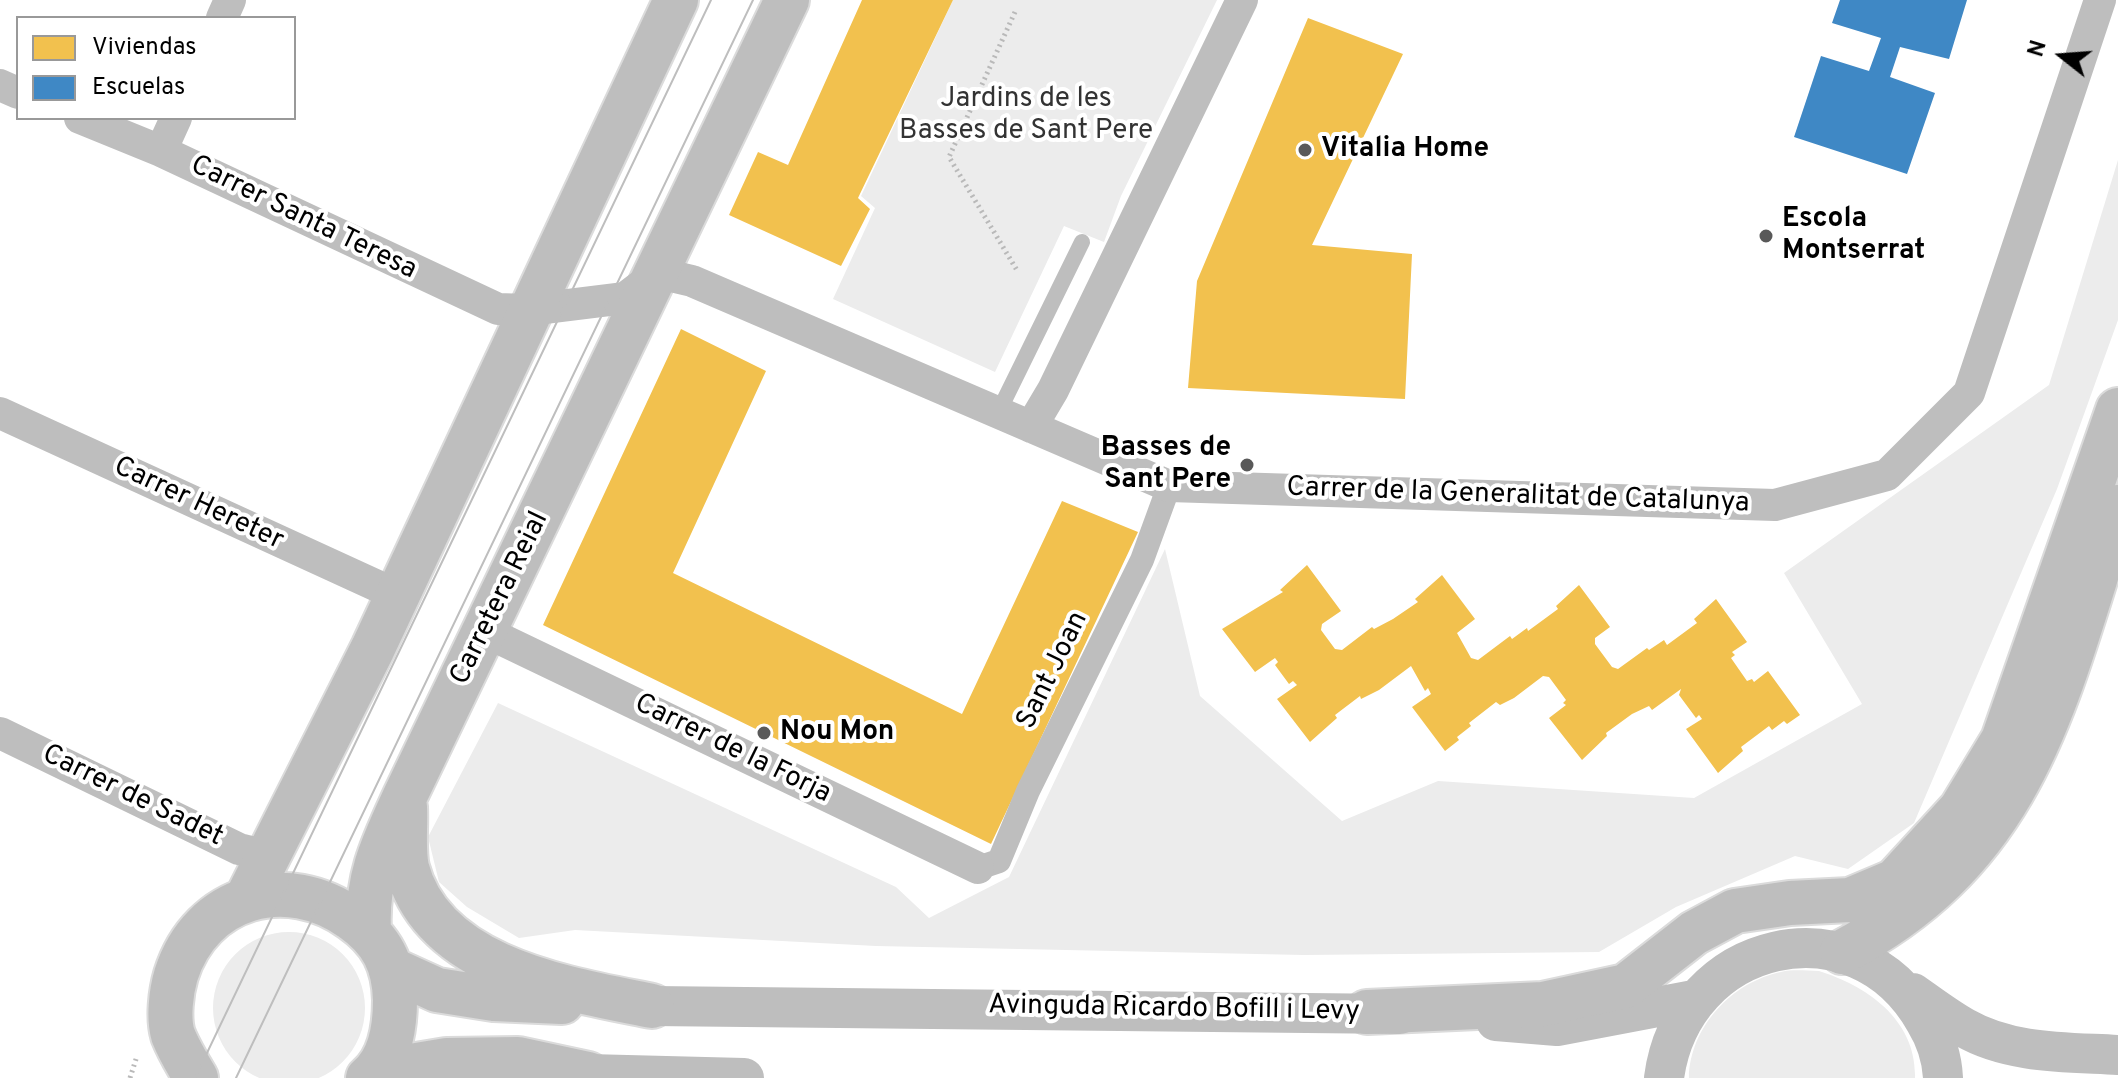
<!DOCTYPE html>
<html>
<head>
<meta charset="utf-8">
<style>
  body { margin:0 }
  #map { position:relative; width:2118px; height:1078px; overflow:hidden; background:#fff; font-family:Overpass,sans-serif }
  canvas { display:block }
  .legend { position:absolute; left:16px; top:16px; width:280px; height:104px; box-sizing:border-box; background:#fff; border:2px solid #999; margin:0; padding:10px 14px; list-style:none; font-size:24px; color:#000 }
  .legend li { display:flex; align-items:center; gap:16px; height:40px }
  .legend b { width:40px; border:2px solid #999 }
  .north { position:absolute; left:2022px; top:16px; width:80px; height:80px; -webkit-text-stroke:6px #fff; paint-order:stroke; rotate:287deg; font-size:22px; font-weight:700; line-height:32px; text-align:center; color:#000 }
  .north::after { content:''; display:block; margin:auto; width:28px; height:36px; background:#000; clip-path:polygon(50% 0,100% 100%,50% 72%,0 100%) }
</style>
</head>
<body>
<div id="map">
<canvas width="2118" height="1078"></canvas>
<ul class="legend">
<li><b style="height:22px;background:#f2c14e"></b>Viviendas</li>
<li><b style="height:22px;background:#3f88c5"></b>Escuelas</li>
</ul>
<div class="north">N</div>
</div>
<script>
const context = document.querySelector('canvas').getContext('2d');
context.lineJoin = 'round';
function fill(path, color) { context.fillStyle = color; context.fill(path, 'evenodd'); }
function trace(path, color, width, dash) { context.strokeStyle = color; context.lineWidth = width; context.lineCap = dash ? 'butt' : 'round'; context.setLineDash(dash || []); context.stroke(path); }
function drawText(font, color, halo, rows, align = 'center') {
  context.font = font + ' Overpass,sans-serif'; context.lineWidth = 8; context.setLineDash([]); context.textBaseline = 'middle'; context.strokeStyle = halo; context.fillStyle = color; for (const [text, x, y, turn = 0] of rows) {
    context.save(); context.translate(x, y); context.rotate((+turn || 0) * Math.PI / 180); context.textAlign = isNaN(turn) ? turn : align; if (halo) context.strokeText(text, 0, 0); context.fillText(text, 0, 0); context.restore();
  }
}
const green = new Path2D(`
  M953 0H1217L1121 196 1104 242 1064 226 995 372 833 299 875 208 861 196Z
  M2118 160V320L2057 489 1914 823 1848 869 1795 856 1676 907 1599 952 1304 955 876 946 575 930 519 938 467 907 439 882 428 837 498 703 896 887 929 918 1009 877 1165 549 1200 696 1342 821 1438 781 1694 798 1862 704 1784 573 2049 385Z
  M213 1008a76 76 0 1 1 152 0a76 76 0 1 1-152 0Z
  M1819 971C1867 986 1917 1020 1915 1078H1689C1690 1027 1732 982 1781 972 1793 969 1807 971 1819 971Z`);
const homes = new Path2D(`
  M862 0H953L858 198 870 209 841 266 729 215 758 152 788 165Z
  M1308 18 1403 54 1312 245 1412 254 1405 399 1188 388 1197 281Z
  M681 329 766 371 673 573 962 714 1062 501 1138 532 991 844 543 625Z
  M1307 565 1341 611 1322 624 1321 630 1335 649 1342 650 1372 627 1374 629 1393 619 1418 602 1415 599 1442 575 1475 619 1457 633 1471 658 1478 660 1510 636 1512 639 1527 628 1528 631 1558 609 1556 606 1579 585 1610 627 1595 638V644L1612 667 1618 669 1647 648 1649 650 1664 640 1667 645 1697 623 1694 619 1716 599 1747 642 1732 652 1735 655 1731 658 1747 681 1752 679 1754 682 1768 671 1800 715 1787 724 1784 721 1772 730 1769 726 1741 747 1743 751 1718 773 1686 729 1702 719 1699 715 1696 718 1679 695 1681 689 1652 710 1649 706 1632 714 1606 733 1607 736 1582 760 1549 718 1566 705 1563 703 1566 700 1549 677 1543 676 1514 698 1500 705 1496 702 1469 723 1471 726 1457 737 1459 740 1445 751 1412 707 1431 694 1428 688 1425 691 1411 666 1379 690 1361 699 1360 696 1335 715 1337 718 1310 742 1277 699 1297 685 1293 681 1289 684 1275 665 1278 662 1275 658 1255 672 1222 629 1283 592 1280 590Z`);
const schools = new Path2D(`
  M1840 0H1967L1949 59 1900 47 1890 77 1935 93 1907 174 1794 137 1821 56 1869 71 1881 38 1832 23Z`);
const path = new Path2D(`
  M1015 12 949 157 1018 272
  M130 1078 137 1056`);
const service = new Path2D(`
  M998 413 1082 242`);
const pedestrian = new Path2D(`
  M978 868 999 861 1028 791 1142 560 1169 486`);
const minor = new Path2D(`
  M222 18 230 0
  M0 85 18 93
  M80 118 161 151 498 309 528 310 625 298 658 273 692 281 1169 486 1775 505 1887 475 1969 393 2100 0
  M161 151 176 118
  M0 413 397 595
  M1031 427 1053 390 1242 0
  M486 632 978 868
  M0 733 239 849 267 856`);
const tertiary = new Path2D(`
  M1913 993C1930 1005 1947 1018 1965 1028 2010 1054 2068 1052 2118 1055
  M652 1006 1400 1014
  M1496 1021 1557 1026 1694 1000
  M588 1074 744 1078
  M1664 1078C1682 940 1855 898 1925 1021 1936 1039 1942 1057 1943 1078`);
const primary = new Path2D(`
  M405 807C406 826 403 850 407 868 433 969 568 989 652 1006
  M246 900 373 648 676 0
  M369 931C366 877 383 844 405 796L787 0
  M393 970 437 990 494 999 562 1002
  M375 1072 447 1060 518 1059 588 1074
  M196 1078C188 1065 179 1050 173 1035 168 1018 171 992 176 975 201 895 287 872 352 919 382 940 394 964 395 1000 395 1027 390 1060 368 1078`);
const motorway = new Path2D(`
  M1842 952C2031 854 2057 692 2118 507
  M1367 1012 1543 1004 1626 986 1694 933 1735 911 1790 903 1850 900 1895 881 1961 809 2003 740 2118 410`);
const tram = new Path2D(`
  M195 1078 711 0
  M236 1078 753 0`);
const markers = [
  [1305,150,8,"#595959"],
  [1766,236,8,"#595959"],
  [1247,465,8,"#595959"],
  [764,733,8,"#595959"]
];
const parkNames = [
  ["Jardins de les",1026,100],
  ["Basses de Sant Pere",1026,132]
];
const poiNames = [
  ["Vitalia Home",1321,150],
  ["Escola",1782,220],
  ["Montserrat",1782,252],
  ["Basses de",1231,449,"right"],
  ["Sant Pere",1231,481,"right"],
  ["Nou Mon",780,733]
];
const streetNames = [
  ["Carrer Santa Teresa",303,219,26],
  ["Carrer de la Generalitat de Catalunya",1518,497,2],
  ["Carrer Hereter",198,505,25],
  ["Carretera Reial",501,599,-64],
  ["Sant Joan",1054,671,-64],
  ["Carrer de la Forja",732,750,26],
  ["Carrer de Sadet",132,797,26],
  ["Avinguda Ricardo Bofill i Levy",1174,1010,1]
];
fill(green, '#ececec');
fill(homes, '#f2c14e');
fill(schools, '#3f88c5');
trace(primary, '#dbdbdb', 48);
trace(motorway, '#dbdbdb', 48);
trace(path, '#b9b9b9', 5, [2, 4]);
trace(service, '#bebebe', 16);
trace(pedestrian, '#bebebe', 24);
trace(minor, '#bebebe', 32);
trace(tertiary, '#bebebe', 40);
trace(primary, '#bebebe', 44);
trace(motorway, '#bebebe', 44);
trace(tram, '#bebebe', 2);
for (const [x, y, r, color] of markers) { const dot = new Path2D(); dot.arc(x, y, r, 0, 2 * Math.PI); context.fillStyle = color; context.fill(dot); trace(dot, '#fff', 3); }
drawText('28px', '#333', '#fff', parkNames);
drawText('bold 28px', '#000', '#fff', poiNames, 'left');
drawText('28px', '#000', '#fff', streetNames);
</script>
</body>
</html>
